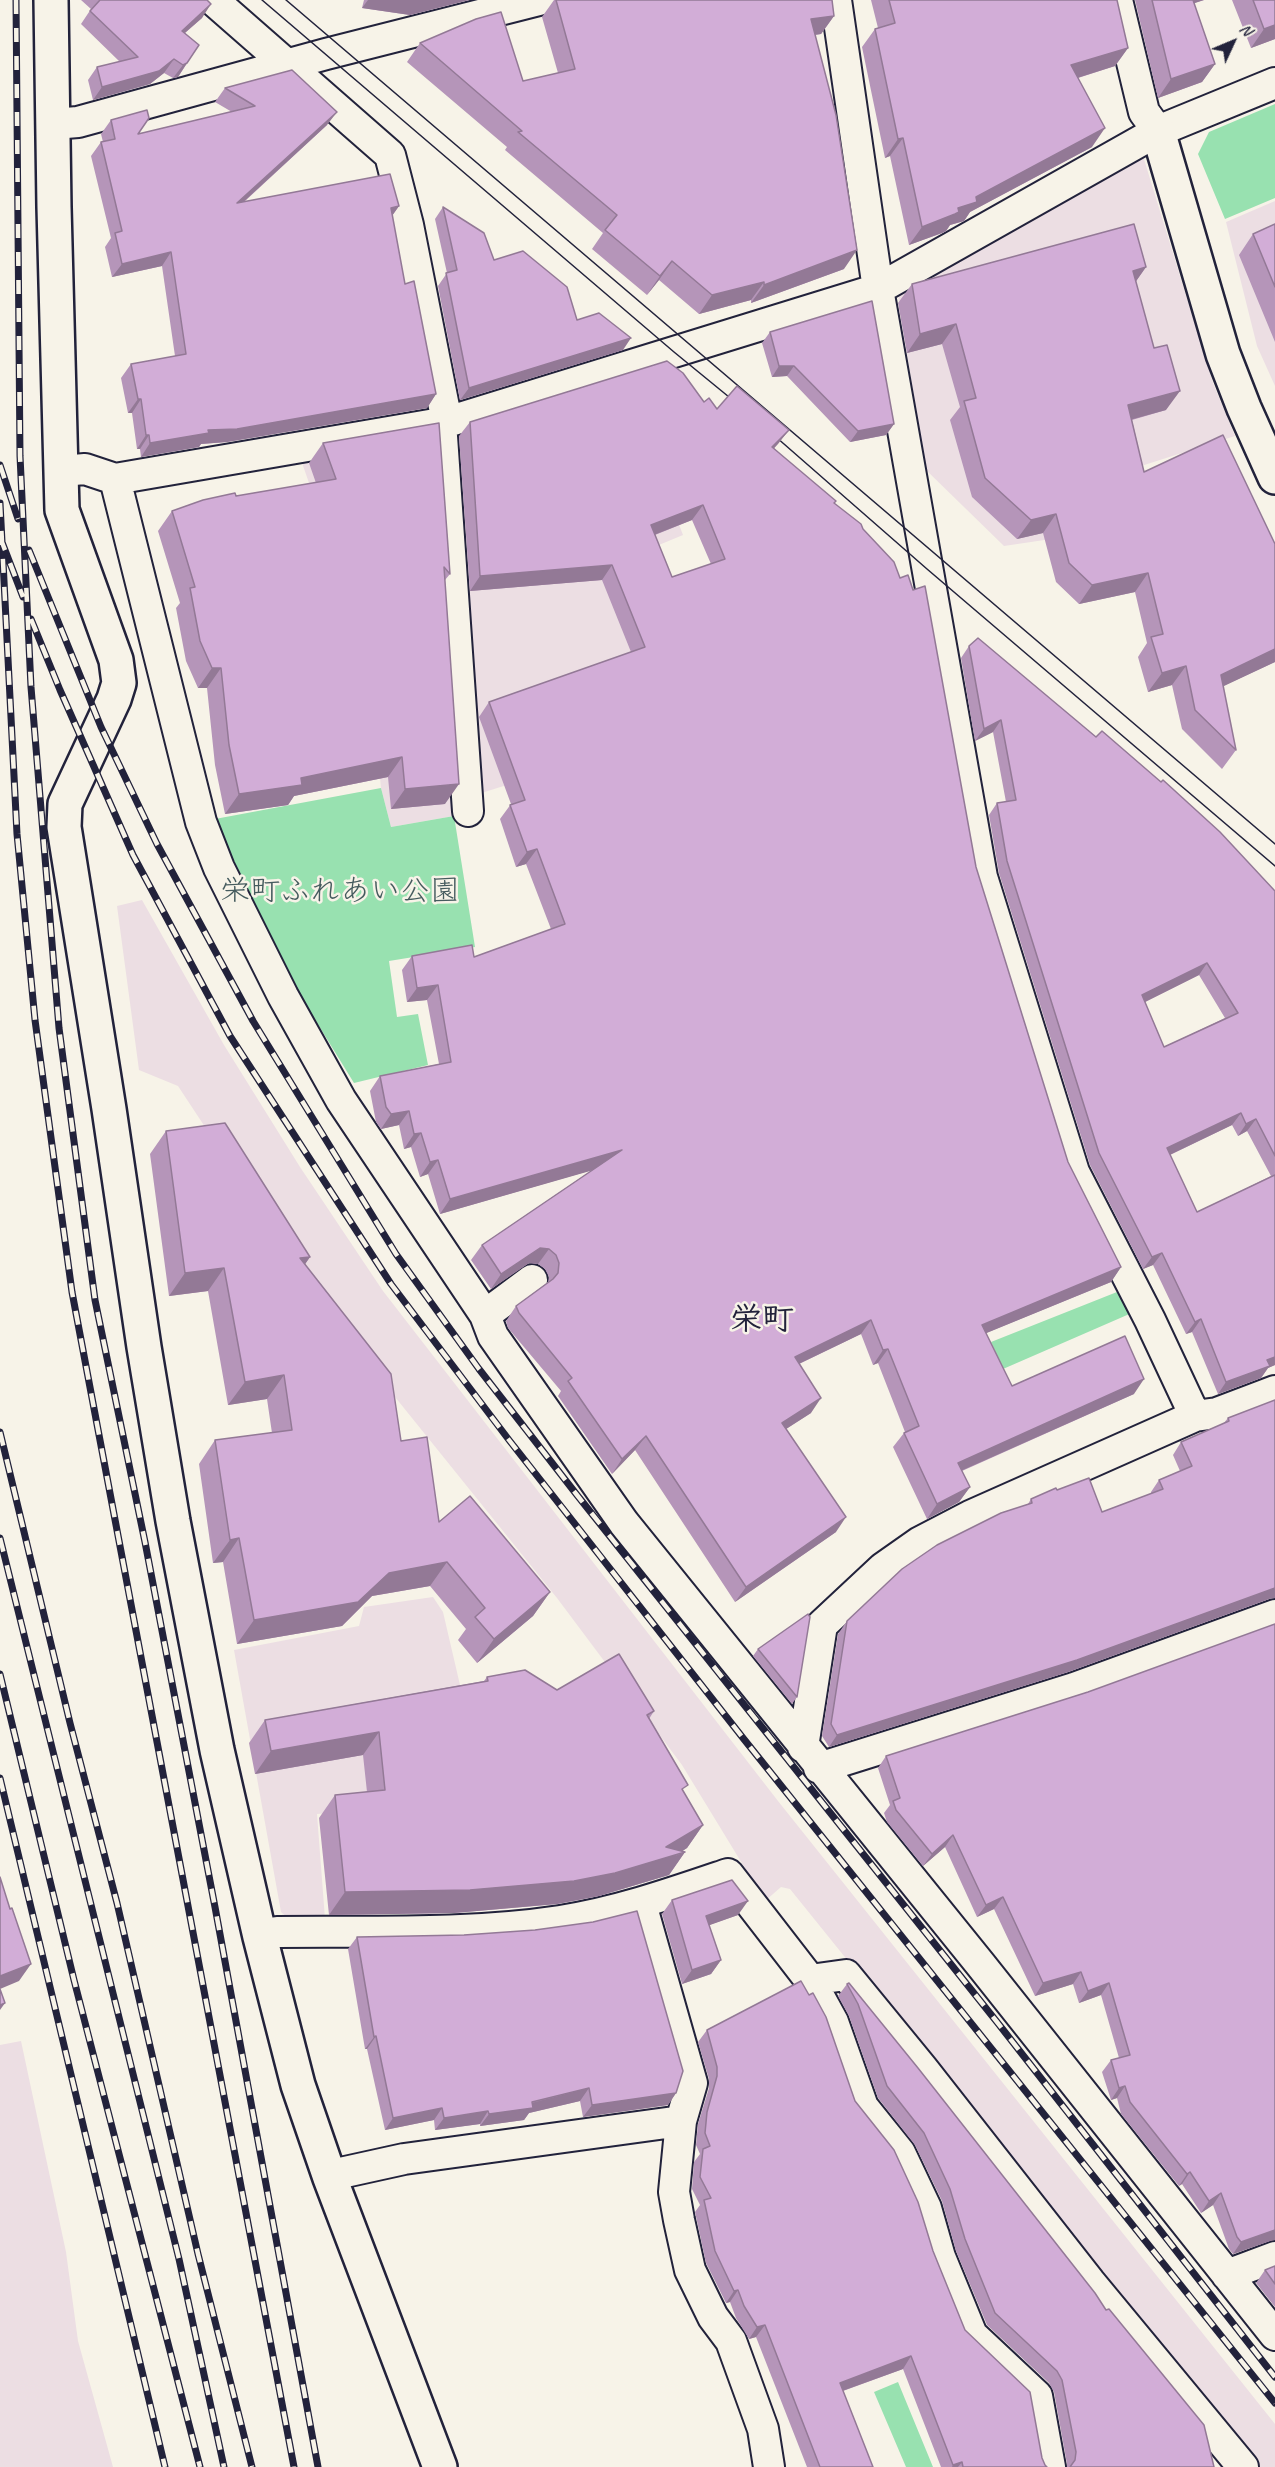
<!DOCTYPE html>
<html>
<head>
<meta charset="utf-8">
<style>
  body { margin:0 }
  #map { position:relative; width:1275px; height:2467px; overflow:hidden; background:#f7f3e8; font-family:Caveat,sans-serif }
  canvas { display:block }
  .north { position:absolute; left:1203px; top:12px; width:60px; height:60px; -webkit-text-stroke:4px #f7f3e8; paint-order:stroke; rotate:46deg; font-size:16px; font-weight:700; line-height:24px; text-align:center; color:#22223b }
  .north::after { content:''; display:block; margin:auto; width:21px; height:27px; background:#22223b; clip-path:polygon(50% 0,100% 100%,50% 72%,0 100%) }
</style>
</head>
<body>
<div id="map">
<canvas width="1275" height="2467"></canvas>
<div class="north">N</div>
</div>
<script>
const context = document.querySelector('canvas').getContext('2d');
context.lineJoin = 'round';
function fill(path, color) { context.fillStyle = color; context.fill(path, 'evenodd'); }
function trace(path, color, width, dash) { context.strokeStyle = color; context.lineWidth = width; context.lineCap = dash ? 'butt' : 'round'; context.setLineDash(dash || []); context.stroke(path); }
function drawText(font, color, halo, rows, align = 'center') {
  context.font = font + ' Caveat,"Klee One",sans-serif'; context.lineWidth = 5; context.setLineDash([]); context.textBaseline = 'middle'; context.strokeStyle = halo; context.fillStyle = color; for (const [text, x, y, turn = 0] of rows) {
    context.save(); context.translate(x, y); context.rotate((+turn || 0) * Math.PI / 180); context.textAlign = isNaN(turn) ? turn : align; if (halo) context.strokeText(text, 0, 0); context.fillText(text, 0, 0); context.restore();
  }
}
const built = new Path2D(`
  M1143 156 1213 383 1235 436 1138 467 1152 524 1004 546 925 469 898 295Z
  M1275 201V386L1257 346 1226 222Z
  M518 415 664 485 683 535 654 547 716 703 510 784 453 802 454 816 391 827 381 788 368 652 301 460Z
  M142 900 224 1045 300 1167 383 1291 778 1801 1275 2424V2467H1256L790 1889 781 1887 765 1901 682 1765 557 1598 329 1315 178 1086 139 1070 117 906Z
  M433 1597 443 1612 487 1801 317 1814 325 1919 291 1921 281 1912 234 1650 359 1626 364 1607Z
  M21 2041 66 2252 78 2341 113 2467H0V2045Z`);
const green = new Path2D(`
  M1275 104V198L1225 219 1198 154 1209 132Z
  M381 788 391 827 454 816 475 947 389 961 397 1017 418 1014 428 1065 354 1083 298 992 247 892 215 819Z
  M1122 1290 1134 1312 1003 1369 991 1342Z
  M898 2382 933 2467H906L874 2392Z`);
const street = new Path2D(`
  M213 0 390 155 408 225 447 422
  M836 0 878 289 982 877 1074 1172 1150 1320 1195 1416
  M1117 0 1144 112 1158 131
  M53 124 78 122 326 54 539 0
  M441 422 468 811
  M62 471 85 469 115 479 447 422 878 289 1158 131 1275 83
  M115 479 201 822 219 868 283 996 341 1100 485 1315 493 1336 624 1523 981 1965 1275 2335
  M485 1315 532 1280
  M803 1747 822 1625 883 1568 920 1542 970 1516 1195 1416 1217 1413 1275 1391
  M819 1768 1074 1688 1275 1615
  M641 1904 692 2083 681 2121 674 2192 679 2220 690 2270 713 2317 731 2341 763 2429 769 2467
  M260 1937 277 1932C372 1931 467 1935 560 1921 618 1912 672 1893 728 1874L810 1980 833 2022 863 2107 900 2153 926 2208 940 2257 972 2335 1037 2396 1050 2467
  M810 1980 846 1975 923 2069 1090 2282 1243 2467
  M330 2178 345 2172 404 2159 681 2121
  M1227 2275 1275 2257`);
const secondary = new Path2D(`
  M51 0 54 207 62 510 116 660 119 683 114 699 65 804 64 827 109 1109 144 1347 173 1521 217 1750 260 1937 298 2085 330 2178 440 2467
  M1158 131 1223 354 1244 408 1275 477`);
const tram = new Path2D(`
  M262 0 674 352 740 406
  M286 0 1275 844
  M768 430 927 569 1275 866`);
const rail = new Path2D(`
  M16 0 20 456 31 687 59 1028 95 1300 145 1542 215 1907 318 2467
  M0 465 18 519
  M0 503 17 834 35 1020 72 1292 294 2467
  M0 537 23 597
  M29 550 101 727 157 844 253 1021 396 1254 479 1369 577 1495 997 2022 1275 2377
  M31 619 60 690 133 855 230 1036 391 1284 509 1440 743 1738 1275 2403
  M0 1432 70 1723 117 1903 198 2254 252 2467
  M0 1538 179 2259 224 2467
  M0 1674 74 1980 200 2467
  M0 1778 165 2467`);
const wall = new Path2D(`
  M81 0H207L202 18 185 33 199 45 178 77 173 78 164 73 150 84 93 100 88 80 97 67 120 62 81 24 91 9Z
  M364 0H469L410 15 362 8Z
  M554 0H832L834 16 821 34 815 35 844 269 751 303V300L699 314 659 280 647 295 592 249 603 233 505 150 507 147 407 62 420 43 523 81 558 73 542 17Z
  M871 0H1117L1128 48 1115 66 1078 78 1092 147 970 212 964 221 950 225 946 231 942 233 909 245 890 156 885 158 862 47 875 29 878 28Z
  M1135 0H1204L1194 3 1215 64 1202 82 1158 98Z
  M1232 0H1275V39L1251 48Z
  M225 88 327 125 244 202 399 206 392 216 405 284 436 394 427 408 227 442 201 444 199 447 141 457 140 449H137L132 413H128L121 378 131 364 175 356 162 266 112 277 105 247 111 238 91 156 101 142H103L101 134 111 120 138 134 232 112 215 102Z
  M443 207 494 260 577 320 623 350 460 400 438 286 447 273 435 219Z
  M1275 224V342L1239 255 1253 234Z
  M1146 267 1136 281 1166 410 1132 420 1144 472 1275 662 1223 686 1236 750 1222 769 1182 729 1172 685 1148 692 1138 657 1147 643 1135 592 1079 604 1056 582 1043 533 1017 539 972 497 950 420 960 407 942 344 907 353 898 303 912 284Z
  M770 332 894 424 886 435 850 442 787 376 772 377 762 343Z
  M704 402 717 409 789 430 774 448 834 503 976 867 1068 1162 1121 1267 1111 1282 986 1333 1012 1386 1134 1394 962 1471 970 1487 959 1502 927 1519 893 1447 904 1433 905 1432 878 1363 873 1365 861 1334 799 1364 811 1413 786 1429 836 1532 735 1602 635 1450 612 1474 558 1396 561 1391 508 1328 506 1321 516 1306 548 1282 549 1277 545 1269 538 1264 529 1263 491 1289 471 1260 482 1245 592 1170 440 1214 428 1174 420 1177 411 1147 404 1149 399 1125 381 1129 376 1122 370 1091 380 1076 439 1064 427 1000 407 1002 402 970 412 956 474 957 551 929 526 864 516 867 500 819 511 804 479 717 489 702 631 652 602 580 470 591 459 436 470 422ZM692 520 711 564 672 577 655 535Z
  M439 423 450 574 445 580V804L391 809 388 777 294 796 288 805 225 814 215 765 207 688H198L186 661 176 608 180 603 158 531 172 511 236 496 316 483 309 463 323 443Z
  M969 646 1275 891V1365L1268 1368 1261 1378 1218 1394 1192 1332 1186 1334 1153 1265 1143 1269 1090 1165 999 873 989 815 997 803 1006 802 993 732 975 741 961 658ZM1199 975 1225 1018 1164 1047 1145 1002ZM1232 1125 1238 1136 1247 1131 1271 1176 1197 1212 1170 1155Z
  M166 1131 310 1257 305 1264 401 1441 439 1522 550 1592 533 1616 477 1663 458 1640 466 1629 430 1586 372 1596 342 1626 237 1644 223 1562 213 1563 199 1464 215 1440 272 1433 267 1399 228 1405 208 1291 169 1296 150 1154Z
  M1275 1400 1269 1599 1068 1672 829 1747 822 1736 838 1634 847 1621 1028 1504 1031 1499 1057 1490 1102 1512 1151 1494V1492L1159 1480 1180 1471 1173 1455 1181 1442 1223 1424 1228 1418Z
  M758 1649 797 1697 792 1704 753 1656Z
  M487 1677 557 1690 654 1711 649 1719 683 1791 703 1825 687 1848 682 1851 685 1852 669 1875 599 1896 557 1904 454 1913 329 1915 319 1818 335 1795 367 1792 363 1755 255 1774 249 1743 265 1720 484 1681Z
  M1088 1692 1270 2241 1233 2254 1229 2249 1213 2205 1201 2213 1182 2184 1179 2186 1121 2114 1117 2098 1111 2100 1102 2072 1111 2060 1119 2058 1101 1995 1079 2003 1073 1984 1035 1996 994 1909 977 1917 945 1847 923 1866 887 1822 884 1813 890 1805 878 1768 886 1756Z
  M672 1900 738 1915 709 1925 721 1960 711 1974 682 1984 662 1914Z
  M357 1937 676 2093 668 2105 583 2117 580 2101 529 2113 524 2120 480 2126V2124L435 2130 434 2120 385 2130 367 2049H365L348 1949Z
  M847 1984 1106 2310 1214 2467H1067V2464L1054 2392 1049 2383 987 2325 956 2251 942 2201 915 2145 878 2098 849 2016 838 1996Z
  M707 2030 855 2101 933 2251 965 2330 1042 2458 1045 2465 1047 2467H941L903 2369 843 2391 873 2467H807L756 2337 749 2339 736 2318 730 2302 726 2303 706 2263 695 2212 700 2205 692 2189 694 2162 700 2154 696 2145 698 2124 709 2088V2079L698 2042Z
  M1275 2266V2307L1256 2283 1265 2270Z`);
const shadedWall = new Path2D(`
  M368 0H469L410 15 362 8Z
  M1183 0H1204L1177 9Z
  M211 4 202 18 172 44 182 31Z
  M834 16 821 34 798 37 811 19Z
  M1275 25V39L1251 48 1264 29Z
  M1128 48 1115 66 1058 84 1071 65Z
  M174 59 164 73 150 84 93 100 102 87Z
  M187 63 178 77 173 78 183 65Z
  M1215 64 1202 82 1158 98 1171 79Z
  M337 112 327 125 227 217 237 203Z
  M1105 128 1092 147 970 212 964 221 950 225 946 231 942 233 909 245 922 227 958 208 976 197Z
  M903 138 890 156 885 158 898 139Z
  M399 206 389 220 391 208Z
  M857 250 844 269 751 303 764 285Z
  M171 252 162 266 112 277 122 264Z
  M672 261 659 280 647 295 660 276Z
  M1146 267 1132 287 1133 271Z
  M764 282 751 300 699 314 712 295Z
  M956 324 942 344 907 353 920 334Z
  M631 338 623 350 460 400 469 388Z
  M779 366H794L787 376 772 377Z
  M1180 391 1166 410 1115 424 1128 405Z
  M436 394 427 408 227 442 201 444 199 447 141 457 150 443 208 430Z
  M138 399H141L132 413H128Z
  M894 424 886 435 850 442 858 431Z
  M789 430 778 444 762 461 772 447Z
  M146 435H149L140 449H137Z
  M703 505 692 520 641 540 651 525Z
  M1056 514 1043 533 1017 539 1031 520Z
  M612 565 602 580 470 591 480 576Z
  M1148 573 1135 592 1079 604 1092 585Z
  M1275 649V662L1207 694 1221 675Z
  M1186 666 1172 685 1148 692 1162 673Z
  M212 668H221L207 688H198Z
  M1001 720 993 732 975 741 984 729Z
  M402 757 388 777 294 796 288 805 225 814 239 794 301 778Z
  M459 784 445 804 391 809 405 789Z
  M537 849 526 864 516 867 527 852Z
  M1207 963 1199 975 1133 1008 1142 995Z
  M438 985 427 1000 407 1002 417 988Z
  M409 1111 399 1125 381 1129 391 1114Z
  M1241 1113 1232 1125 1159 1160 1167 1148Z
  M1256 1119 1247 1131 1238 1136 1246 1124Z
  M421 1133 411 1147 404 1149 414 1134Z
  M622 1150 611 1165 440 1214 450 1199Z
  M438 1160 428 1174 420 1177 430 1162Z
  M540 1248 549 1249 538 1264 529 1263 491 1289 501 1274Z
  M1162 1253 1153 1265 1143 1269 1152 1257Z
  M310 1257 294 1280 300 1258Z
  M1121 1267 1111 1282 972 1339 982 1325Z
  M224 1268 208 1291 169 1296 185 1273Z
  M1201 1319 1192 1332 1186 1334 1195 1322Z
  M871 1320 861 1334 784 1371 795 1357Z
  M888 1349 878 1363 873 1365 883 1350Z
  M1275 1357V1365L1268 1368 1261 1378 1218 1394 1226 1382 1267 1360Z
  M284 1375 267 1399 228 1405 245 1382Z
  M1144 1379 1134 1394 947 1477 958 1463Z
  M821 1398 811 1413 772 1438 782 1423Z
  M646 1436 635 1450 612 1474 622 1459Z
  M970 1487 959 1502 927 1519 937 1504Z
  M846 1517 836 1532 735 1602 746 1587Z
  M239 1538 223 1562 213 1563 230 1540Z
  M447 1562 430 1586 372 1596 342 1626 237 1644 254 1620 389 1573Z
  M1275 1588V1598L1269 1599 1068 1672 829 1747 837 1735Z
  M550 1592 533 1616 477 1663 494 1639Z
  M379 1732 363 1755 255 1774 271 1751Z
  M703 1825 687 1848 675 1856 685 1852 669 1875 599 1896 557 1904 454 1913 329 1915 345 1892 666 1847Z
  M953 1835 945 1847 923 1866 932 1854Z
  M1003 1897 994 1909 977 1917 986 1905Z
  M748 1901 738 1915 696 1930 706 1916Z
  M721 1960 711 1974 682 1984 692 1970Z
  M31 1964 19 1981 0 1989V1976Z
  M1081 1972 1073 1984 1035 1996 1043 1983Z
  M1109 1983 1101 1995 1079 2003 1088 1991Z
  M5 2003 0 2010V2005Z
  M376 2036 367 2049H365L374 2037Z
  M1125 2086 1117 2098 1111 2100 1119 2088Z
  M589 2088 580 2101 529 2113 524 2120 480 2126 489 2114Z
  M676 2093 668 2105 583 2117 592 2105Z
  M442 2108 434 2120 385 2130 393 2118Z
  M488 2111 480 2124 435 2130 444 2118Z
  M1190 2172 1182 2184 1179 2186 1187 2174Z
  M1221 2193 1213 2205 1201 2213 1209 2201Z
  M1275 2230V2240L1270 2241 1233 2254 1241 2242Z
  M738 2290 730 2302 726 2303 734 2291Z
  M765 2325 756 2337 749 2339 757 2327Z
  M911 2356 903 2369 831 2395 840 2383Z
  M962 2462 958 2467H952L953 2465Z`);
const building = new Path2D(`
  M100 0H207L211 4 182 31 199 45 187 63 183 65 174 59 159 71 102 87 97 67 138 57 90 11Z
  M556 0H832L834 16 811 19 836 115 857 250 764 285V282L712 295 672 261 660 276 605 230 617 215 518 132 522 131 420 43 476 19 501 12 523 81 575 69Z
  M889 0H1117L1128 48 1071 65 1105 128 976 197 977 202 958 208 959 212 955 214 922 227 903 138 898 139 875 29 895 23Z
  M1152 0H1193L1215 64 1171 79Z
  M1253 0H1275V25L1264 29Z
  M292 70 337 112 237 203 390 174 399 206 391 208 405 284 414 281 436 394 237 429 208 430 209 433 150 443 149 435H146L141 399H138L131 364 186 354 171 252 122 264 115 233 122 231 101 142 115 139 111 120 147 110 149 118 138 134 255 106 225 88Z
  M443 207 484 233 494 260 523 251 567 287 577 320 599 313 631 338 469 388 446 273 457 270Z
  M1134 224 1146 267 1133 271 1154 348 1167 345 1180 391 1128 405 1144 472 1223 435 1275 544V649L1221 675 1236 750 1195 710 1186 666 1162 673 1151 637 1163 634 1148 573 1092 585 1069 563 1056 514 1031 520 985 478 964 401 976 398 956 324 920 334 912 284Z
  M1275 224V287L1253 234Z
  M872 301 894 424 858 431 794 366H779L770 332Z
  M667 361 683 373 704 402 709 398 717 409 737 386 789 430 772 447 836 501 834 503 861 524 863 529 894 562 900 578 908 575 913 590 925 586 976 867 1068 1162 1121 1267 982 1325 1012 1386 1125 1336 1144 1379 958 1463 970 1487 937 1504 904 1433 919 1426 888 1349 883 1350 871 1320 795 1357 821 1398 782 1423 846 1517 746 1587 646 1436 622 1459 568 1381 572 1378 519 1313 516 1306 553 1279 558 1273 559 1263 556 1255 549 1249 540 1248 501 1274 482 1245 622 1150 450 1199 438 1160 430 1162 421 1133 414 1134 409 1111 391 1114 386 1107 380 1076 451 1062 438 985 417 988 412 956 472 945 474 957 565 924 537 849 527 852 510 805 525 800 489 702 645 647 612 565 480 576 470 422ZM703 505 725 559 672 577 651 525Z
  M439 423 450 574 444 567 459 784 405 789 402 757 301 778 302 785 239 794 229 745 221 668H212L200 641 190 588 195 587 172 511 203 500 235 493 236 496 336 479 323 443Z
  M978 638 1096 737 1102 731 1161 782 1163 780 1220 832 1275 891V1156L1256 1119 1246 1124 1241 1113 1167 1148 1197 1212 1275 1175V1357L1267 1360 1270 1366 1226 1382 1201 1319 1195 1322 1162 1253 1152 1257 1099 1153 1007 861 997 803 1016 800 1001 720 984 729 969 646ZM1207 963 1238 1013 1164 1047 1142 995Z
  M225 1123 310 1257 300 1258 391 1374 401 1441 427 1437 439 1522 470 1496 550 1592 494 1639 475 1617 485 1608 447 1562 389 1573 358 1602 254 1620 239 1538 230 1540 215 1440 292 1430 284 1375 245 1382 224 1268 185 1273 166 1131Z
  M1275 1400V1588L1077 1660 837 1735 831 1724 847 1621 902 1569 937 1545 1001 1513 1032 1503 1031 1499 1056 1488 1057 1490 1089 1478 1102 1512 1163 1489 1159 1480 1192 1466 1181 1442 1229 1421 1228 1418Z
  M808 1614 810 1617 797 1697 758 1649Z
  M1275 1624V2230L1241 2242 1237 2237 1221 2193 1209 2201 1190 2172 1187 2174 1130 2102 1125 2086 1119 2088 1111 2060 1130 2055 1109 1983 1088 1991 1081 1972 1043 1983 1003 1897 986 1905 953 1835 932 1854 896 1810 893 1801 900 1798 886 1756 1088 1692Z
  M619 1654 654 1711 647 1715 688 1785 682 1789 703 1825 666 1847 685 1852 615 1873 574 1881 470 1890 345 1892 335 1795 385 1790 379 1732 271 1751 265 1720 488 1681 487 1677 525 1670 557 1690Z
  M0 1877 10 1909 12 1908 31 1964 0 1976Z
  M732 1880 748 1901 706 1916 721 1960 692 1970 672 1900Z
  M637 1911 683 2071 676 2093 592 2105 589 2088 532 2102 533 2108 489 2114 488 2111 444 2118 442 2108 393 2118 376 2036 374 2037 357 1937 464 1935 535 1930 593 1922Z
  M801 1981 809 1995 813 1993 826 2017 855 2101 894 2150 918 2202 933 2251 965 2330 1030 2392 1042 2458 1045 2465 1047 2467H963L962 2462 953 2465 911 2356 840 2383 873 2467H820L765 2325 757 2327 744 2306 738 2290 734 2291 715 2251 704 2200 711 2198 700 2177 703 2149 710 2146 705 2133 707 2112 717 2076V2067L707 2030Z
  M849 1983 918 2068 1095 2293 1106 2310 1109 2309 1204 2425 1214 2467H1070L1075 2460 1076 2452 1062 2380 1057 2371 995 2313 965 2239 950 2189 924 2133 887 2086 858 2004 847 1984Z
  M0 1989 5 2003 0 2005Z
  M1275 2266V2284L1265 2270Z`);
const parkNames = [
  ["栄町ふれあい公園",340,892]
];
const neighbourhoodNames = [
  ["栄町",762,1321]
];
fill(built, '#ecdee3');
fill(green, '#98e1b0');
trace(street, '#22223b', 34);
trace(secondary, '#22223b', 38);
trace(street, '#f7f3e8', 30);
trace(secondary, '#f7f3e8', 33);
trace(tram, '#22223b', 1.5);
trace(rail, '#22223b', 7);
trace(rail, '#f7f3e8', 4.5, [14]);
fill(wall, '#b595b9');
fill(shadedWall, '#937996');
fill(building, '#d2add7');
trace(building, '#937996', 1.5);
drawText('30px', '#455b5e', '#f7f3e8', parkNames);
drawText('bold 32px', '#22223b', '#f7f3e8', neighbourhoodNames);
</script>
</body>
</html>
